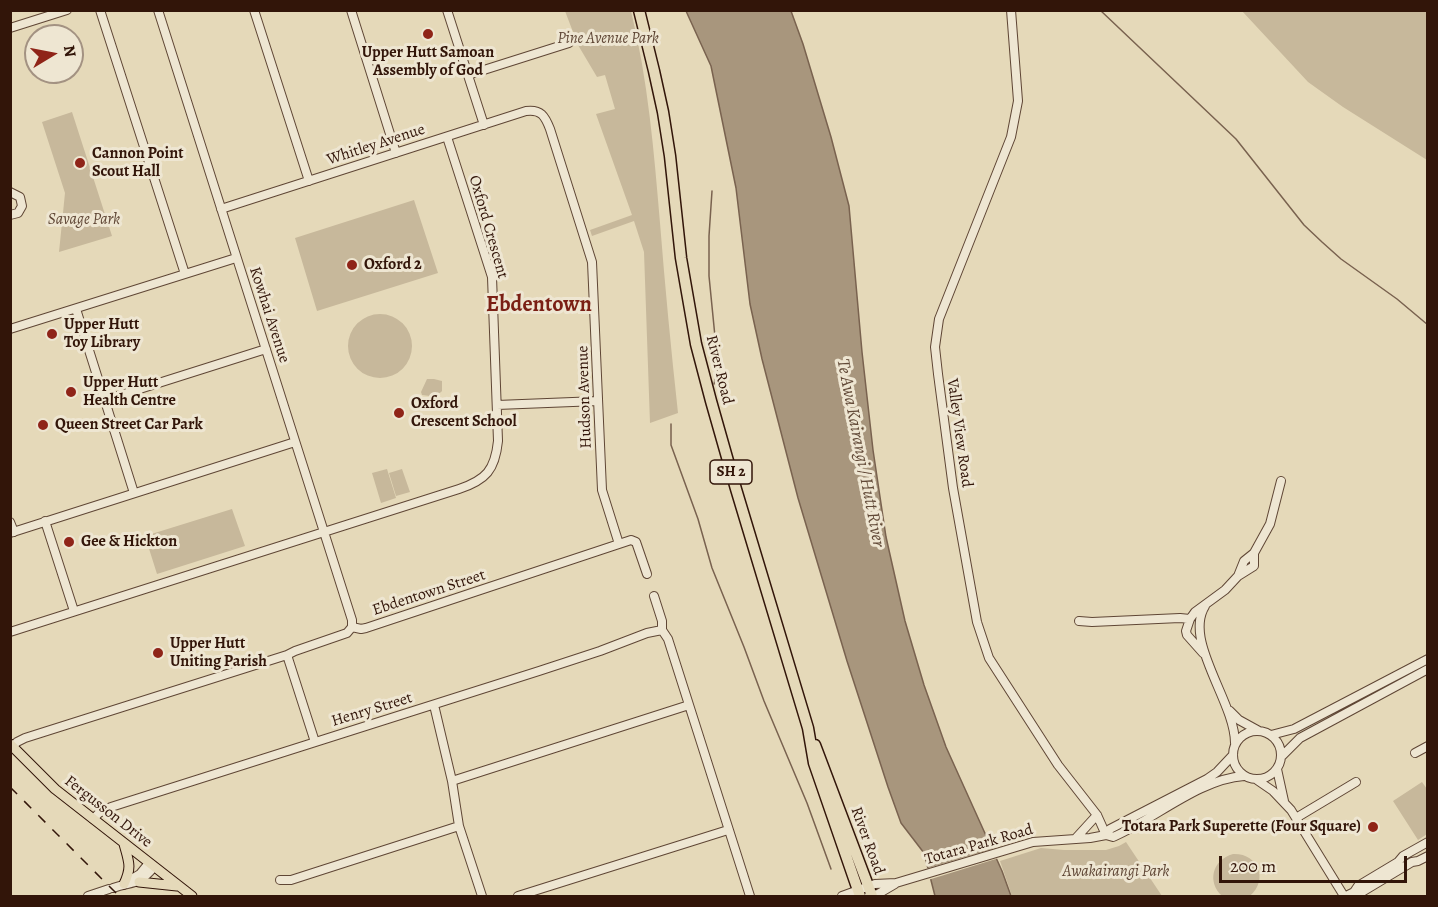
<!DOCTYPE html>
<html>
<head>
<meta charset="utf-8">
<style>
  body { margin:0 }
  #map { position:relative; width:1438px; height:907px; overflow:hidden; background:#e5d9b9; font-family:Alegreya,serif }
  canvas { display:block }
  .frame { position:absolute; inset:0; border:12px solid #321509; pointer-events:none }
  .north { position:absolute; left:24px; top:24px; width:60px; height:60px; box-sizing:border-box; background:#eee6d2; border:2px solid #a39282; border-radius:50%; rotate:80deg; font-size:16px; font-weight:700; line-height:24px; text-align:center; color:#321509 }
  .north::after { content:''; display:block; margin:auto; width:21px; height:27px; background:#8f2418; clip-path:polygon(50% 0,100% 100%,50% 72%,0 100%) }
  .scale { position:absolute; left:1219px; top:856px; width:188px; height:27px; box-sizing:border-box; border:3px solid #321509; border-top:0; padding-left:8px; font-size:18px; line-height:21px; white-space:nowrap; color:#321509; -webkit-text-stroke:4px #eee6d2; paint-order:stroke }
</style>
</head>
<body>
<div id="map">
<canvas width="1438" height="907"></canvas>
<div class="frame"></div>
<div class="north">N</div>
<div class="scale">200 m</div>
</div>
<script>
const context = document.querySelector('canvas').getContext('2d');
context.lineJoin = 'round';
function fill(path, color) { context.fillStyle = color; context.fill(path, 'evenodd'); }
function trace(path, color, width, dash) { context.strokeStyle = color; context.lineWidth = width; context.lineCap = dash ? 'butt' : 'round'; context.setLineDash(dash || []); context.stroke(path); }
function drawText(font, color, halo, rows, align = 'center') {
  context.font = font + ' Alegreya,serif'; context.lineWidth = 6; context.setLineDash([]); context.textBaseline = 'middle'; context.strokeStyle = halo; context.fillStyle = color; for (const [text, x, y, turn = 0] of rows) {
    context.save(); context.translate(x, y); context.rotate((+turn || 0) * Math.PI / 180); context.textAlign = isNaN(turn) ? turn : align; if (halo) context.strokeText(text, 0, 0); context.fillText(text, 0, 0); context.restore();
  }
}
const green = new Path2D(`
  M565 11H631C648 80 654 151 660 223 665 286 671 350 678 413L650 423 644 252 634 221 592 236 590 230 632 215 596 114 615 109 605 75 597 77 578 45Z
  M1242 11H1427V160L1343 107 1308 82Z
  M72 112 112 236 59 252 65 193 42 122Z
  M414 200 438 273 317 311 295 238Z
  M348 346a32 32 0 1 1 64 0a32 32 0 1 1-64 0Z
  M427 379H434L442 381V391C439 395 434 393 430 396L422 395 421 392Z
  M387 469 396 498 381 503 372 473Z
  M402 469 410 492 396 496 389 473Z
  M232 509 245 546 157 574 145 536Z
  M1422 782 1427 789V834L1418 840 1393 801Z
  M1126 842 1162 896H1012L1000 861 1041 848 1064 850H1106L1119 846Z
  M1233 854C1258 853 1269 879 1250 896H1222C1207 882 1212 860 1233 854Z`);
const water = new Path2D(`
  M686 11H791L803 44 831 137 849 206 862 352 873 450 886 537 905 621 924 685 946 747 1002 871 1011 896H935L924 853 901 823 888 787 847 661 798 498 762 359 750 304 736 188 711 66Z`);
const pier = new Path2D(`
  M995 848 999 858 928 880 925 869Z`);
const stream = new Path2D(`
  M1100 10 1236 139 1304 225 1322 242 1341 259 1397 299 1428 325
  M712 191 709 236V276L718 367 714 384
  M671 424V445L698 519 712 568 744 647 764 701 807 803 831 869`);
const minor = new Path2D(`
  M100 10 185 274
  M158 10 352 620V627
  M254 10 309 181
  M351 10 396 153
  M447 10 484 125
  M1011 10 1018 101 1011 137 939 319 935 347 938 374 953 488 977 622 989 658 1058 765 1097 815 1106 835
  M10 28 67 10
  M468 75 569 43
  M10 192 20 197 22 206 18 213 10 215
  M221 209 526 111C541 109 545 116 550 129L592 262 602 490 619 544
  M76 309 134 493
  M10 329 236 258
  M105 400 266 349
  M497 405 598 401
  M45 521 74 611
  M10 522 14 532
  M10 533 295 442
  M1238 576 1244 561 1254 553 1270 524 1281 481
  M654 596 662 621V630L668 639 750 896
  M1205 606C1183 641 1235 702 1235 743
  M1079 621 1092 622 1180 618 1190 619
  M352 627 361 629 366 628 631 540 636 542 647 574
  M10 632 459 489C486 480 495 470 498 441L492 277 447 137
  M1203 653 1187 635 1186 631 1190 619 1195 612 1225 590 1238 576 1254 566V553
  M287 655 315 742
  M434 705 452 781 459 826 482 896
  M1230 711 1239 720 1259 731
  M1233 755a24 24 0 1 1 48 0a24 24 0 1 1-48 0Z
  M1271 735 1294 729 1428 659
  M13 746 17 742 25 738 287 655 295 651 347 633 352 627
  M1415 753 1428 746
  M1282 756 1300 738 1428 669
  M1277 769 1284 801
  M1257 780 1273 791 1291 810 1344 896
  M452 781 689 705
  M1296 818 1356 782
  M93 819 99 813 111 807 539 671 600 651 647 633 662 630
  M1106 835 1110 829 1207 779 1217 772 1233 755
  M1076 838 1097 815
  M280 880H291L459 826
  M128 883 130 880 140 874 149 863
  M113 888C134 881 138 886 154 867
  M1354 892H1362L1412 862 1418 861 1428 856
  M88 896 109 889
  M518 896 728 830
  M842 896 875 884 896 883 1033 842 1090 838 1106 835 1113 837C1155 819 1199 779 1244 776
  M869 896 878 894 895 884
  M1346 896 1354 892 1358 886 1398 862 1403 856 1428 842`);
const major = new Path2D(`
  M10 744 55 789 192 896
  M139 882 177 886
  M124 884C132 867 129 862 124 844`);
const highway = new Path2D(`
  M639 10 654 71 663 112 670 156 681 258 696 344 711 401 736 489 808 728 814 763 860 896
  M815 745 872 896`);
const rail = new Path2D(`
  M10 787 119 896`);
const markers = [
  [428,34,6,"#8f2418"],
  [80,163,6,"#8f2418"],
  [352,265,6,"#8f2418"],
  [52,334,6,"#8f2418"],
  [71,392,6,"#8f2418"],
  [399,413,6,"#8f2418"],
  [43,425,6,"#8f2418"],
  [69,542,6,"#8f2418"],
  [158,653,6,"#8f2418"],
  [1373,827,6,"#8f2418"]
];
const shields = [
  [731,472,42]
];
const shieldNames = [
  ["SH 2",731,472]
];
const parkNames = [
  ["Pine Avenue Park",608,39],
  ["Savage Park",84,220],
  ["Awakairangi Park",1116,872]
];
const poiNames = [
  ["Upper Hutt Samoan",428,53,"center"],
  ["Assembly of God",428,71,"center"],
  ["Cannon Point",92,154],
  ["Scout Hall",92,172],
  ["Oxford 2",364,265],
  ["Upper Hutt",64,325],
  ["Toy Library",64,343],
  ["Upper Hutt",83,383],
  ["Health Centre",83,401],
  ["Oxford",411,404],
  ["Crescent School",411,422],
  ["Queen Street Car Park",55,425],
  ["Gee & Hickton",81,542],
  ["Upper Hutt",170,644],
  ["Uniting Parish",170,662],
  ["Totara Park Superette (Four Square)",1361,827,"right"]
];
const streetNames = [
  ["Whitley Avenue",376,145,-18],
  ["Oxford Crescent",488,227,74],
  ["Kowhai Avenue",269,315,72],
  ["River Road",719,370,76],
  ["Hudson Avenue",585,397,-92],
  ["Valley View Road",959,433,82],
  ["Ebdentown Street",429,593,-18],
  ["Henry Street",372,710,-17],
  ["Fergusson Drive",108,812,38],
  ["River Road",867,841,70],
  ["Totara Park Road",979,845,-16]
];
const waterNames = [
  ["Te Awa Kairangi / Hutt River",860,453,79]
];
const districtNames = [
  ["Ebdentown",539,306]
];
fill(green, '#c7b89b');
fill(water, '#a8967d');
trace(water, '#79624f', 1.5);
fill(pier, '#e5d9b9');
trace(stream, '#79624f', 1.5);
trace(minor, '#5f4635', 10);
trace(major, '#321509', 11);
trace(highway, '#321509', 13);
trace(minor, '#eee6d2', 8);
trace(major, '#e5d9b9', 9);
trace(highway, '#e5d9b9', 10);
trace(rail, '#321509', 1.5, [10, 10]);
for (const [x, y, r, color] of markers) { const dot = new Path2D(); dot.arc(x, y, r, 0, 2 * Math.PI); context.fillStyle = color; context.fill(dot); trace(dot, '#eee6d2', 2); }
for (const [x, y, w] of shields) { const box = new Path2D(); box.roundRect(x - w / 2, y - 12, w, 24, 4.5); context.fillStyle = '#eee6d2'; context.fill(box); trace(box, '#321509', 1.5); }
drawText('bold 15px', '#321509', null, shieldNames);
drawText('italic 16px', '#5f4635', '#eee6d2', parkNames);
drawText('bold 16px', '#321509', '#eee6d2', poiNames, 'left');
drawText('16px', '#321509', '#eee6d2', streetNames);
drawText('italic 18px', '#614937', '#eee6d2', waterNames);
drawText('bold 22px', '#7a1f14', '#eee6d2', districtNames);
</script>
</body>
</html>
